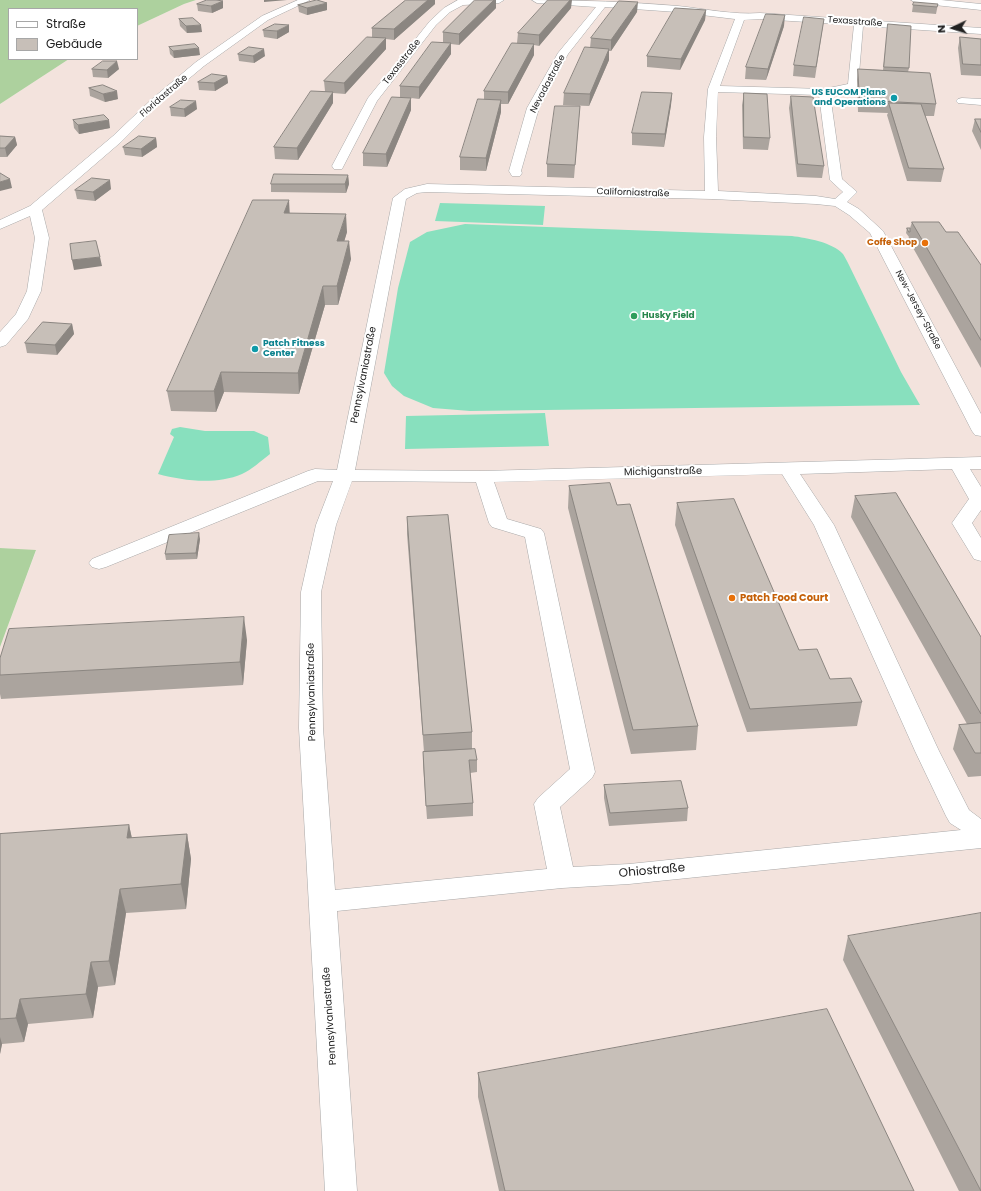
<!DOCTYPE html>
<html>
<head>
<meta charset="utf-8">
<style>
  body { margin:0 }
  #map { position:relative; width:981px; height:1191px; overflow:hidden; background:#f2efe9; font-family:Poppins,sans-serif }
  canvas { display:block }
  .legend { position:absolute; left:8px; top:8px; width:130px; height:52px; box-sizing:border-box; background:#fff; border:1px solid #a7a7a7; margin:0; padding:5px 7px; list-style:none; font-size:12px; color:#222 }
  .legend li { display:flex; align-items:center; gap:8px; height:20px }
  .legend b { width:20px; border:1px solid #a7a7a7 }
  .north { position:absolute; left:933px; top:8px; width:40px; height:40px; -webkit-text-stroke:3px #fff; paint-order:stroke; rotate:266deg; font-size:11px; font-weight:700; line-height:16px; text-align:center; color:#222 }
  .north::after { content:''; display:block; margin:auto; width:14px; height:18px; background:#222; clip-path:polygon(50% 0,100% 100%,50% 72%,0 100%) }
</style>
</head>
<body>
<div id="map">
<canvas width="981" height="1191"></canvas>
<ul class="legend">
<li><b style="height:5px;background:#fff"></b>Straße</li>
<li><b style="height:11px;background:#c7bfb8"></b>Gebäude</li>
</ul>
<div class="north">N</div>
</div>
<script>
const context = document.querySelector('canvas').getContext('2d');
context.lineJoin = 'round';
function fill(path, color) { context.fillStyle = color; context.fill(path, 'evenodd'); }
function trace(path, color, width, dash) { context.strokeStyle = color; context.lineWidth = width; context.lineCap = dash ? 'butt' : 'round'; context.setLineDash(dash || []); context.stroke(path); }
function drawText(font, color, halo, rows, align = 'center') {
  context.font = font + ' Poppins,sans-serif'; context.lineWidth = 4; context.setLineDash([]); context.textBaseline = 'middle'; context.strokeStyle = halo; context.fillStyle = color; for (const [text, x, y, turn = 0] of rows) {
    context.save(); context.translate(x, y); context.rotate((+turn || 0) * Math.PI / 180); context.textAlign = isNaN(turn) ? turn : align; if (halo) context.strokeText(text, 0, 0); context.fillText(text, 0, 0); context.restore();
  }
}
const military = new Path2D(`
  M196 0H981V1191H0V647L36 551 0 548V104L69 59H137V26L184 4Z`);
const forest = new Path2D(`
  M0 0H196L184 4 137 26V9H9V59H69L0 104Z
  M0 548 36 550 0 647Z`);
const pitch = new Path2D(`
  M440 203 545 206 543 225 435 221Z
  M465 224 792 236C807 238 832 242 843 254 845 257 847 261 849 265L901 372 920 405 470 411 433 408 404 396 392 386 384 373 398 288 410 242 427 232Z
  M545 413 549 446 405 449 406 416Z
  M180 427 205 431H254L268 437 270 454C261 461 251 470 242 474 216 485 184 481 158 474L174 437 170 434 172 429Z`);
const minor = new Path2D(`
  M298 0H310L268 20 204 66 161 102 121 142 42 210 49 238 41 291 28 319 6 345 0 347V332L16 314 27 291 35 238 30 216 0 229V220L30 206 113 136 153 98 196 62 262 16Z
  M458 0H504L499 3 463 5 450 12 436 25 377 101 342 169H334L332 166 368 98 430 21 444 8Z
  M532 0C581 0 630 2 678 6 706 9 733 15 760 13L981 28V34L863 26 858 86 857 88 830 94 842 179 857 192 847 202 859 209 883 231 981 414V436L975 435 972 431 870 233 849 215 835 206 816 204 712 199 427 192 417 193 406 199 355 470 483 471 981 457V469H970L981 487V510L972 523 981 538V561L974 559 952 523 969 499 952 469 800 474 834 525 939 751 969 810 981 819V848L629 884 562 888 337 911 357 1191H325L299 728 301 592 316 525 333 481H318L106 567 99 569 92 567 89 563 92 559 308 471 315 469 337 470 393 198 405 189 427 184 705 191 704 137 708 89 735 19 677 12 605 7 568 54 539 108 521 171 522 173 520 176H512L509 171 527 108 558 53 596 7 537 3ZM760 19 854 25 848 84 824 89 720 86 744 20ZM718 92 819 95 830 180 843 192 835 199 816 196 718 191 716 137ZM782 474 814 525 915 751 946 816 950 823 961 830 629 864 573 867 560 807 592 778 595 772 544 533 541 529 507 519 494 482ZM352 481 476 482 489 523 492 527 525 537 570 769 538 798 534 804 547 869 335 890 323 728 321 592 336 525Z
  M911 0H941L981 4V10L916 3Z
  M962 98 981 99V105L958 103 956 101 958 99Z`);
const wall = new Path2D(`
  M406 0H435V4L394 40 386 39V49L345 94 333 93V103L298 160 275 159 274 147 325 91 324 81 372 37V28Z
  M475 0H496V8L459 45 451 44V54L419 99 411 98V110L387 167 363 166V153L400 98V86L443 43V32Z
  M197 4 223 8 212 13 198 11Z
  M938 4 936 14 912 12 913 5Z
  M298 5 327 10 307 15 299 12Z
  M571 8 539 46 534 45V55L508 104H501V112L486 171 460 170V157L484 99V91L517 43 518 33Z
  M706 10 705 20 680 70 647 67V56Z
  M637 12 611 51H609V60L589 106 563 105 564 93 590 48 591 38Z
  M179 19 202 32 187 33 180 26Z
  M824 19 815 78 793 76 794 65Z
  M888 24 909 68 908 72 936 104 934 116H925L944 169 941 182 907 181 887 115 888 113 858 112 857 80 858 69 883 70 887 35Z
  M784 26 766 80 745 79 746 67Z
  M263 30 289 32 277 39 264 37Z
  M960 37 981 39V76L961 75 958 48Z
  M169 47 200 55 174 58 170 54Z
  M238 54 265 56 254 63 239 61Z
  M92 69H119L108 78 93 77Z
  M227 76 228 83 215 91 199 90 198 82Z
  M89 88 118 99 105 102 90 96Z
  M672 93 671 105 664 147 632 145V133Z
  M744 93 770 138 768 150 743 149 742 105Z
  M791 96 824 166 822 178 797 177 789 108Z
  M580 106 574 178 547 177V164Z
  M170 107 197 109 185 117 171 116Z
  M975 119H981V150L972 131Z
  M73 120 110 128 79 134 74 128Z
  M0 136 15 137 17 145 7 157H0Z
  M156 138 157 147 142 157 125 155 123 147Z
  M348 175 349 184 346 193 271 192V184Z
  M111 189 95 201 77 199 75 190Z
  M290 213 347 232 344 241 351 259 338 305H325L299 394 224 392 216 412 171 411 167 391Z
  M912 222 946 232 981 265V368L908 239 909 237 906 233 907 228H910Z
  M72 324 74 334 57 355 27 353 25 343Z
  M569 486 617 505 698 726 696 750 631 754 568 508Z
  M855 496 981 637V776L968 777 953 749 959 725 967 724 851 517Z
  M677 503 799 650 830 679 862 702 857 726 747 732 675 525Z
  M407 517 472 732V749L477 760V772L470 773 473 803V816L427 819 423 764V752H424L407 534Z
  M200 539 197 559 166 560 165 554Z
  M247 640 243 685 1 699 0 694V675Z
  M604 785 688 808 687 821 609 826 604 798Z
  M129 825 132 838 187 834 191 859 186 909 126 913 115 985 98 987 93 1018 28 1024 24 1042 2 1044 0 1054V834Z
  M848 936 981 1191H959L843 960Z
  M478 1073 914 1191H499L478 1097Z`);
const shadedWall = new Path2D(`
  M264 0H287L264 2Z
  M428 0H435V4L394 40V29Z
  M494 0H496V8L459 45V34Z
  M570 0H572L571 8 539 46V35Z
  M223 1V8L212 13 211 6Z
  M638 2 637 12 611 51V40Z
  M327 3V10L307 15V8Z
  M706 10 705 20 680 70 681 59Z
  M785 15 784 26 766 80 768 69Z
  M201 25 202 32 187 33 186 26Z
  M289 25V32L277 39V31Z
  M386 38V49L345 94 344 83Z
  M451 43V54L419 99V87Z
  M534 44V55L508 104V92Z
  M199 48 200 55 174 58 173 51Z
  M264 49 265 56 254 63 253 56Z
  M609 49V60L589 106 590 94Z
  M117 61 119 69 108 78 107 70Z
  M227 76 228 83 215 91 214 83Z
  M117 91 118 99 105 102 103 94Z
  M333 92V103L298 160 297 148Z
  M672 93 671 105 664 147 665 134Z
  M411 98V110L387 167 386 154Z
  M501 100V112L486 171V158Z
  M196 101 197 109 185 117 184 109Z
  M109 120 110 128 79 134 78 125Z
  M15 137 17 145 7 157 5 148Z
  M156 138 157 147 142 157 141 149Z
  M348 175 349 184 346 193 345 184Z
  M10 179 12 188 0 191V182Z
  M110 180 111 189 95 201 93 192Z
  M289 200 290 218 284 213Z
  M346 214 347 232 339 259 337 241Z
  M349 241 351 259 338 305 337 286Z
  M100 257 102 266 74 270 72 260Z
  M323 286 325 305 299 394 298 373Z
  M72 324 74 334 57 355 55 345Z
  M221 372 224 392 216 412 214 391Z
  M199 533 200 539 197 559 196 553Z
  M244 617 247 640 243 685 240 662Z
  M129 825 134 849 127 838Z
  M187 834 191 859 186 909 181 884Z
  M120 889 126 913 115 985 109 961Z
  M91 962 98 987 93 1018 86 994Z
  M20 999 28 1024 24 1042 16 1018Z
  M0 1037 2 1044 0 1054Z`);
const building = new Path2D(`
  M207 0H216L223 1 211 6 197 4Z
  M317 0 327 3 307 8 298 5Z
  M406 0H428L394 29 372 28Z
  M475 0H494L459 34 443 32Z
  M548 0H570L539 35 518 33Z
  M619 1 638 2 611 40 591 38Z
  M914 2 938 4 937 7 913 5Z
  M675 8 706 10 681 59 647 56Z
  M766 14 785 15 768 69 746 67Z
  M804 17 824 19 816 67 794 65Z
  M193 18 201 25 186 26 179 19Z
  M275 24 289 25 277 31 263 30Z
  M888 24 911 26 909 68 884 67Z
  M367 37 386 38 344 83 324 81Z
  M960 37 981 39V65L963 64Z
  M432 42 451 43 419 87 400 86Z
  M512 43 534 44 508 92 484 91Z
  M195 44 199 48 173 51 169 47Z
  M249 47 264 49 253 56 238 54Z
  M585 47 609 49 590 94 564 93Z
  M103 61H117L107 70 92 69Z
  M858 69 930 73 936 104 860 100Z
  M212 74 227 76 214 83 198 82Z
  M103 85 117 91 103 94 89 88Z
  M311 91 333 92 297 148 274 147Z
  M642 92 672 93 665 134 632 133Z
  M744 93 767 94 770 138 744 137Z
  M791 96 813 97 824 166 798 164Z
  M392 97 411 98 386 154 363 153Z
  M478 99 501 100 486 158 460 157Z
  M181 100 196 101 184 109 170 107Z
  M889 103 921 104 944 169 909 168Z
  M555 106H580L575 165 547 164Z
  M104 115 109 120 78 125 73 120Z
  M975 119H981V132Z
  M0 136 15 137 5 148H0Z
  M139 136 156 138 141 149 123 147Z
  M0 173 10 179 0 182Z
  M274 174 348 175 345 184H271Z
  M92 178 110 180 93 192 75 190Z
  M253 200H289L284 213 346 214 337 241H349L337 286H323L298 373 221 372 214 391H167Z
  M912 222H939L946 232H958L981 265V340Z
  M907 228H910V232H909Z
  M96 241 100 257 72 260 70 244Z
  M43 322 72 324 55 345 25 343Z
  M610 483 617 505 630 504 698 726 633 730 569 486Z
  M896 493 981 637V714L855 496Z
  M734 499 799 650 817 649 830 679 851 678 862 702 750 709 677 503Z
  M448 515 472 732 423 735 407 517Z
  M199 533 196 553 165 554 169 535Z
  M244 617 240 662 0 675V658L9 629Z
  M981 723V753H975L959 725Z
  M475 749 477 760H469L473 803 426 806 423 752Z
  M681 781 688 808 610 813 604 785Z
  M129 825 127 838 187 834 181 884 120 889 109 961 91 962 86 994 20 999 16 1018 0 1019V834Z
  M981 913V1191L848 936Z
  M827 1009 914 1191H505L478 1073Z`);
const markers = [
  [894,98,4,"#0f9aa8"],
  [925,243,4,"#e8710a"],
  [634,316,4,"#2e9e5b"],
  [255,349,4,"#0f9aa8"],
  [732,598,4,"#e8710a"]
];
const farStreetnames = [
  ["Texasstraße",855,22,4],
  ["Texasstraße",402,62,-52],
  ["Nevadastraße",548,84,-62],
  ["Floridastraße",164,96,-41],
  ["Californiastraße",633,193,2],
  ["New-Jersey-Straße",918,310,62]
];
const farCulturenames = [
  ["US EUCOM Plans",886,93],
  ["and Operations",886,103],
  ["Patch Fitness",263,344,"left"],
  ["Center",263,354,"left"]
];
const farFoodnames = [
  ["Coffe Shop",917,243]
];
const farLeisurenames = [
  ["Husky Field",642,316]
];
const streetNames = [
  ["Pennsylvaniastraße",364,375,-79],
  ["Michiganstraße",663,472,-1],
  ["Pennsylvaniastraße",312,692,-91],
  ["Pennsylvaniastraße",330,1016,-94]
];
const foodNames = [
  ["Patch Food Court",740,598]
];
const nearStreetnames = [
  ["Ohiostraße",652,871,-5]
];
fill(military, '#f3e3dd');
fill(forest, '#add19e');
fill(pitch, '#88e0be');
trace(minor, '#a9a9a9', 1);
fill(minor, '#fff');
fill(wall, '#aba49e');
fill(shadedWall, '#8b8681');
fill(building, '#c7bfb8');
trace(building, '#8b8681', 1);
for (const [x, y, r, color] of markers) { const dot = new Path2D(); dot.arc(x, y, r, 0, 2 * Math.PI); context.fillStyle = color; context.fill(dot); trace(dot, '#fff', 1.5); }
drawText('9px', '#222', '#fff', farStreetnames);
drawText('bold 9px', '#0d838f', '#fff', farCulturenames, 'right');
drawText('bold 9px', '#c56008', '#fff', farFoodnames, 'right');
drawText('bold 9px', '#27864d', '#fff', farLeisurenames, 'left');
drawText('10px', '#222', '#fff', streetNames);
drawText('bold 10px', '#c56008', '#fff', foodNames, 'left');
drawText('12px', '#222', '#fff', nearStreetnames);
</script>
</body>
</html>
